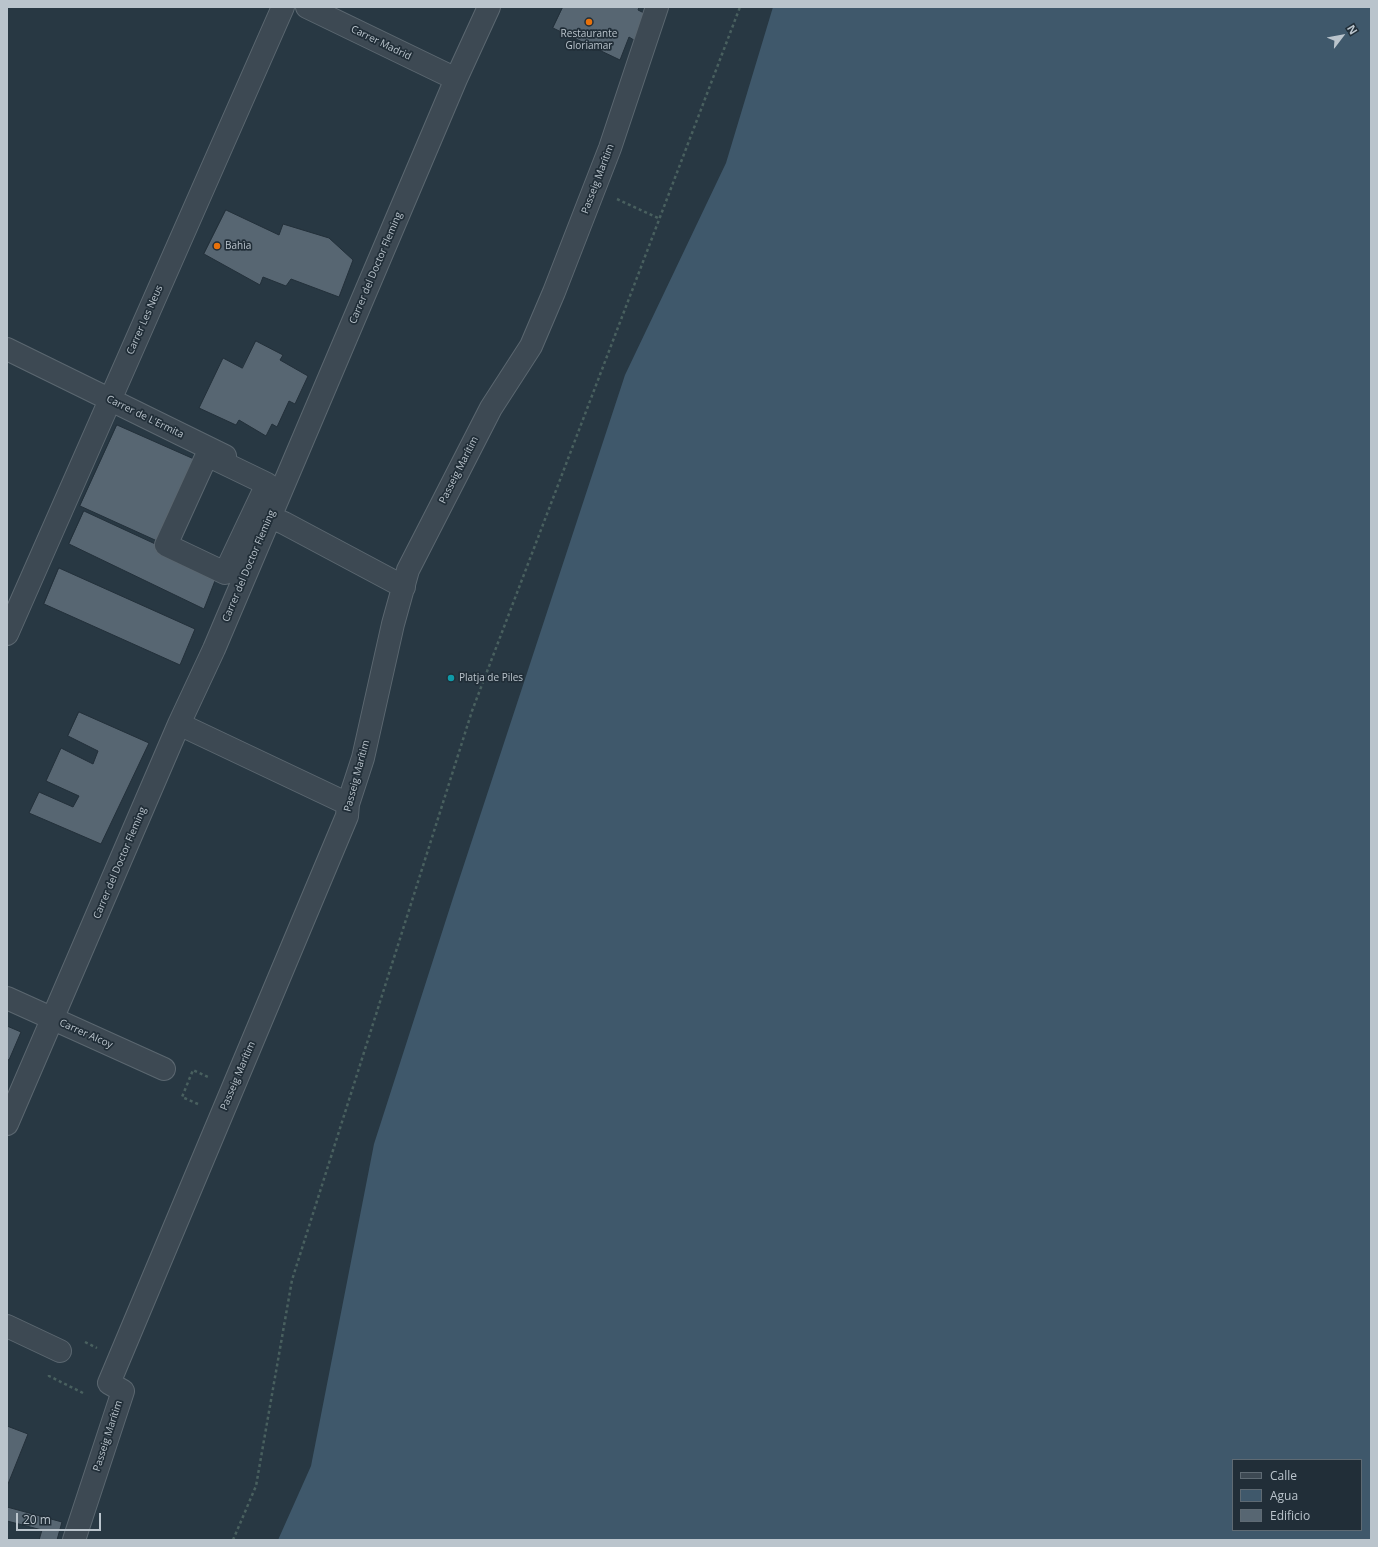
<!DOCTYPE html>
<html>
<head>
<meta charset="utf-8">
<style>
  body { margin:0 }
  #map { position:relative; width:1378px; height:1547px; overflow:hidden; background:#283843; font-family:"Open Sans",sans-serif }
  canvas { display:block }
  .frame { position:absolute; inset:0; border:8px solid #bac4cc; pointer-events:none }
  .legend { position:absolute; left:1232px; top:1459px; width:130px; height:72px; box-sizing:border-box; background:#212e38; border:1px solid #5e6a73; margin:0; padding:5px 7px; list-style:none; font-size:12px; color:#bac4cc }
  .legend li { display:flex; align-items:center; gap:8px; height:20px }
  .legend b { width:20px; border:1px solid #5e6a73 }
  .north { position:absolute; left:1322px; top:16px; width:40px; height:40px; -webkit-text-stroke:3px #212e38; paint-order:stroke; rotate:58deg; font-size:11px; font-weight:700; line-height:16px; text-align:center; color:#bac4cc }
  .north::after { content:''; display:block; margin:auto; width:14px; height:18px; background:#bac4cc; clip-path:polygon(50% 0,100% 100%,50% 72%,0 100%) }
  .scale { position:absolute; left:16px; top:1513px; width:85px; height:18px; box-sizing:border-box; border:2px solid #bac4cc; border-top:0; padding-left:5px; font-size:12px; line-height:14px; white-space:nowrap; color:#bac4cc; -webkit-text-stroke:3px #212e38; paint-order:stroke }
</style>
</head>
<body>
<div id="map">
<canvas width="1378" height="1547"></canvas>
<div class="frame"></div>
<ul class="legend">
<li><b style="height:5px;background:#3d4953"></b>Calle</li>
<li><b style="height:11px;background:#3f586b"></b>Agua</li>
<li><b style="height:11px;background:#576672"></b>Edificio</li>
</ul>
<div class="north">N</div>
<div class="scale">20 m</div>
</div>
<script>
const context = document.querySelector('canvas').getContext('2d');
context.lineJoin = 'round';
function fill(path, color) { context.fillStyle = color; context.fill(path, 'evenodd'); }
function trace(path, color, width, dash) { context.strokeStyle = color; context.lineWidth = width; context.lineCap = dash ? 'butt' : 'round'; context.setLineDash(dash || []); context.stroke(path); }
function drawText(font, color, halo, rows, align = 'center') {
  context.font = font + ' "Open Sans",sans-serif'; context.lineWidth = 3.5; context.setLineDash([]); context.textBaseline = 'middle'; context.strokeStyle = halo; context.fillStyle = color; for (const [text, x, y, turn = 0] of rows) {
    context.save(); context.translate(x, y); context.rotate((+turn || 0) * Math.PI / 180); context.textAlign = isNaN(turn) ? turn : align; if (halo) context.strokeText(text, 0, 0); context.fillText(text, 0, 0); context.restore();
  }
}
const water = new Path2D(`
  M773 7H1371V1540H278L311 1466 374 1144 453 898 625 375 726 163ZM1233 1460H1361V1530H1233Z`);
const building = new Path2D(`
  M563 7H639L638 10 648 15 637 42 629 37 620 60 553 28Z
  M226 210 279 235 283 224 329 238 353 260 339 297 291 279 286 286 263 277 260 285 204 254Z
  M256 341 283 355 280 360 308 376 295 404 289 401 277 427 272 424 266 436 239 420 236 425 199 408 223 358 242 368Z
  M117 425 203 463 166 545 80 506Z
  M84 511 218 573 204 609 69 544Z
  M59 568 195 629 180 665 44 604Z
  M79 712 149 743 101 844 29 813 39 792 73 807 79 796 46 781 61 748 93 764 98 751 68 736Z
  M7 1026 21 1032 9 1060 7 1059Z
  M7 1426 28 1434 8 1484H7Z
  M7 1507 62 1522 57 1540H39L42 1530 7 1521Z`);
const path = new Path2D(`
  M617 199 660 219
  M198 1104 182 1097 193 1070 210 1078
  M85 1342 97 1348
  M49 1375V1376L85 1394
  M233 1540 256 1486 292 1280 472 711 740 7`);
const minor = new Path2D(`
  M307 7 456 79
  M7 349 225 456
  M207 455 267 484 225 573 166 545Z
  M270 517 284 523 404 587
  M7 634 283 7
  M179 724 348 804
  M7 998 164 1069
  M7 1124 179 724 214 649 456 79 489 7
  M7 1326 60 1351
  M74 1540 123 1391 109 1383 347 816 348 804 363 758 393 624 408 570 491 408 531 346 554 292 610 148 657 7`);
const markers = [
  [589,22,4,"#e8710a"],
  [217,246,4,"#e8710a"],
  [451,678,4,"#0f9aa8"]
];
const poiNames = [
  ["Restaurante",589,34,"center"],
  ["Gloriamar",589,46,"center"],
  ["Bahìa",225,246],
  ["Platja de Piles",459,678]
];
const streetNames = [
  ["Carrer Madrid",381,43,26],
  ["Passeig Marítim",598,179,-69],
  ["Carrer del Doctor Fleming",376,268,-67],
  ["Carrer Les Neus",145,320,-66],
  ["Carrer de L'Ermita",145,417,26],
  ["Passeig Marítim",459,470,-63],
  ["Carrer del Doctor Fleming",249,566,-67],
  ["Passeig Marítim",357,776,-75],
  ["Carrer del Doctor Fleming",120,863,-67],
  ["Carrer Alcoy",86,1034,24],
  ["Passeig Marítim",238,1076,-67],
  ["Passeig Marítim",108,1436,-72]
];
fill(water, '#3f586b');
fill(building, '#576672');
trace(building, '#23303a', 1);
trace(minor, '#5b6770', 24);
trace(path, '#49605f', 2.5, [3, 3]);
trace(minor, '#3d4953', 22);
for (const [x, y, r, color] of markers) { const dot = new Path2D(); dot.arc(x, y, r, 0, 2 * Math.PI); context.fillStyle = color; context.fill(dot); trace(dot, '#212e38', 1.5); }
drawText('10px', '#bac4cc', '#212e38', poiNames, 'left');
drawText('10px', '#bac4cc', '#212e38', streetNames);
</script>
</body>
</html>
